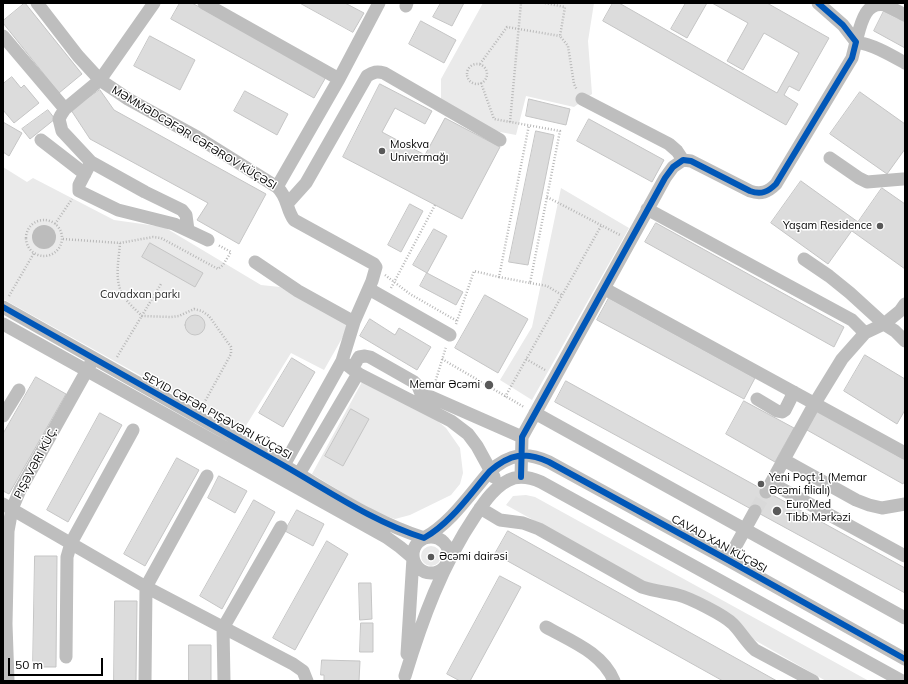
<!DOCTYPE html>
<html>
<head>
<meta charset="utf-8">
<style>
  body { margin:0 }
  #map { position:relative; width:908px; height:684px; overflow:hidden; background:#fff; font-family:Mulish,sans-serif }
  canvas { display:block }
  .frame { position:absolute; inset:0; border:4px solid #000; pointer-events:none }
  .scale { position:absolute; left:8px; top:658px; width:95px; height:18px; box-sizing:border-box; border:2px solid #000; border-top:0; padding-left:5px; font-size:12px; line-height:14px; white-space:nowrap; color:#000; -webkit-text-stroke:3px #fff; paint-order:stroke }
</style>
</head>
<body>
<div id="map">
<canvas width="908" height="684"></canvas>
<div class="frame"></div>
<div class="scale">50 m</div>
</div>
<script>
const context = document.querySelector('canvas').getContext('2d');
context.lineJoin = 'round';
function fill(path, color) { context.fillStyle = color; context.fill(path, 'evenodd'); }
function trace(path, color, width, dash) { context.strokeStyle = color; context.lineWidth = width; context.lineCap = dash ? 'butt' : 'round'; context.setLineDash(dash || []); context.stroke(path); }
function drawText(font, color, halo, rows, align = 'center') {
  context.font = font + ' Mulish,sans-serif'; context.lineWidth = 3; context.setLineDash([]); context.textBaseline = 'middle'; context.strokeStyle = halo; context.fillStyle = color; for (const [text, x, y, turn = 0] of rows) {
    context.save(); context.translate(x, y); context.rotate((+turn || 0) * Math.PI / 180); context.textAlign = isNaN(turn) ? turn : align; if (halo) context.strokeText(text, 0, 0); context.fillText(text, 0, 0); context.restore();
  }
}
const green = new Path2D(`
  M483 3H594L588 41 592 94 574 107 526 96 516 135 495 131 441 100V79Z
  M3 167 27 182 33 178 114 220 164 227 261 285 280 287 349 326 324 370 291 353 242 432 3 299Z
  M561 188 629 228 532 400 500 380 532 327Z
  M363 380 433 417 446 428 460 448 463 473 460 484 451 495 410 515 395 519 376 513 312 474Z
  M526 495 535 497 869 681H826L751 638 734 618 649 584 506 505 513 496Z
  M421 556a10 10 0 1 1 20 0a10 10 0 1 1-20 0Z`);
const water = new Path2D(`
  M32 237a12 12 0 1 1 24 0a12 12 0 1 1-24 0Z`);
const building = new Path2D(`
  M25 3 82 74 59 93 3 23V21Z
  M180 3H192L326 77 314 98 171 19Z
  M300 3H345L364 13 353 32Z
  M441 3H464L452 26 433 17Z
  M613 3H619L777 93 799 53 764 33 743 70 727 61 748 23 712 3H767L829 38 799 91 789 86 784 95 798 104 786 125 603 21Z
  M686 3H707L687 38 671 29Z
  M884 11 905 22V48L874 31Z
  M421 21 456 40 444 63 409 44Z
  M150 36 195 60 180 90 134 66Z
  M12 77 21 88 24 85 39 103 14 123 3 110V84Z
  M380 84 432 111 425 124 395 108 382 132 425 155 445 118 500 147 462 219 343 157Z
  M100 90 114 110 266 194 239 244 197 220 208 203 90 139 71 110Z
  M245 91 288 114 277 135 234 111Z
  M860 92 905 124V149L887 174 830 134Z
  M529 99 570 109 566 125 526 116Z
  M48 110 55 119 30 139 22 129Z
  M589 119 664 160 652 182 577 141Z
  M3 122 22 133 9 156 3 152Z
  M536 131 554 135 528 265 509 262Z
  M801 181 858 222 828 264 771 223Z
  M882 188 905 204V269L852 231Z
  M410 204 423 211 401 252 388 245Z
  M656 223 844 327 834 347 645 242Z
  M434 229 447 236 427 273 413 265Z
  M150 243 203 273 195 287 142 257Z
  M427 273 463 292 456 305 420 286Z
  M485 295 528 319 498 373 455 348Z
  M609 298 755 378 744 399 597 320Z
  M185 325a10 10 0 1 1 20 0a10 10 0 1 1-20 0Z
  M370 319 395 335 399 328 431 347 417 370 360 336Z
  M865 355 905 379V410L897 424 844 391Z
  M292 358 315 372 283 427 259 413Z
  M36 377 66 394 9 494 3 491V434Z
  M566 381 905 568V593L555 402Z
  M744 401 794 428 775 462 726 434Z
  M351 409 369 419 343 466 325 456Z
  M818 410 905 460V480L903 484 807 430Z
  M100 413 122 425 68 522 47 510Z
  M177 458 199 470 145 566 124 554Z
  M219 476 247 491 235 513 208 498Z
  M254 500 275 512 222 609 200 596Z
  M297 510 324 524 313 546 285 531Z
  M508 531 777 681H723L495 554Z
  M327 541 348 554 295 650 273 638Z
  M35 556H57L56 667H33Z
  M500 576 521 587 470 681H460L447 674Z
  M359 583H371L372 619 360 620Z
  M115 601H137L136 681H114Z
  M361 623H373V652H360Z
  M189 645H211V681H189Z
  M322 660 360 661 359 681H324V675H321Z`);
const minorTunnel = new Path2D(`
  M755 511 766 492`);
const path = new Path2D(`
  M545 3 565 7 560 36 568 46 574 84 577 90
  M480 64 507 27 560 36
  M467 74a10 10 0 1 1 20 0a10 10 0 1 1-20 0Z
  M481 83 494 119 560 131 530 283 499 277 529 125
  M510 122 521 3
  M547 197 620 235
  M26 238a18 18 0 1 1 36 0a18 18 0 1 1-36 0Z
  M55 224 72 199
  M63 239 120 243 153 237 161 238 218 269 223 265 231 252 218 245
  M120 243C119 260 113 283 125 298 129 304 136 310 142 316L171 317 179 316 194 309 202 311 209 316 231 347V354L203 405
  M385 275 410 294 457 321
  M530 283 547 286 562 295
  M391 288 435 205
  M9 296 34 253
  M456 324 474 271 499 277
  M117 357 161 284
  M442 359 524 407
  M526 359 545 370
  M434 386 446 347
  M505 397 601 226`);
const minor = new Path2D(`
  M37 3 78 56 100 80 128 99 197 137 277 187C288 197 286 209 294 220L374 264 376 267 372 281 354 322 342 361 284 465
  M154 3 100 80 65 109 61 115 59 119 62 131 91 162 145 192 182 210 186 215 188 230
  M204 3 339 79
  M406 6 407 3
  M905 15C899 12 892 8 885 5 864 0 860 28 856 42 874 45 889 54 905 63
  M3 36 65 109
  M582 99 669 144 677 151 683 160
  M41 140 85 174
  M830 158 859 178 867 182 903 179H905
  M91 162 79 185V191L118 210 174 224 208 240
  M277 187 339 79 379 3
  M288 203 306 183 367 76C373 72 377 71 384 73L500 140
  M647 209 852 320 865 333
  M804 259 829 276 850 293 884 324 895 331 905 341
  M255 262 298 291 354 322
  M369 289 450 335
  M605 289 905 453
  M3 307C93 358 184 409 274 460 323 487 370 521 424 538 451 523 470 494 490 471 510 454 525 451 549 462L728 560 905 659
  M3 324 386 537 400 547 413 558 407 654
  M342 361 359 374 451 421 468 434 477 446 494 477
  M352 369 359 357 365 356 370 357 414 382 418 386 422 396
  M757 399 777 411 782 412 785 410 794 392
  M418 404 422 396 431 397 522 437
  M535 413 905 618
  M3 416 19 390
  M784 460 856 500 869 505 882 508 905 504
  M299 474 356 377 359 374
  M521 477 522 437 665 178 673 167 683 160 691 161 750 191C761 195 768 192 776 184L852 58 856 42 843 25 818 3
  M771 483 905 556
  M766 492 815 403 842 359 865 333 884 324 900 311 905 304
  M3 504 146 587 293 664 303 671 307 681
  M480 508 500 520 523 523 539 529 642 587C654 591 665 592 678 595 690 598 724 615 733 624 741 632 746 642 755 650L813 681
  M413 555a18 18 0 1 1 36 0a18 18 0 1 1-36 0Z
  M728 560 755 511
  M546 627C571 641 603 653 614 681
  M66 657 67 557 71 543 133 430
  M405 676C422 620 442 565 475 516 484 502 497 483 514 478 523 476 532 478 541 482L902 681
  M8 681 6 624 8 531 12 509 20 490 91 363
  M145 681 146 587 207 476
  M224 681 223 628 281 527`);
const cycleway = new Path2D(`
  M3 307C93 358 184 409 274 460 323 487 370 521 424 538 451 523 470 494 490 471 510 454 525 451 549 462L728 560 905 659
  M521 477 522 437 665 178 673 167 683 160 691 161 750 191C761 195 768 192 776 184L852 58 856 42 843 25 818 3`);
const markers = [
  [382,151,4,"#595959"],
  [880,226,4,"#595959"],
  [489,385,5,"#595959"],
  [761,484,4,"#595959"],
  [777,511,5,"#595959"],
  [431,557,4,"#595959"]
];
const streetNames = [
  ["MƏMMƏDCƏFƏR CƏFƏROV KÜÇƏSI",194,138,31],
  ["SEYID CƏFƏR PIŞƏVƏRI KÜÇƏSI",217,416,29],
  ["PIŞƏVƏRI KÜÇ.",36,463,-62],
  ["CAVAD XAN KÜÇƏSI",719,544,29]
];
const poiNames = [
  ["Moskva",390,145],
  ["Univermağı",390,158],
  ["Yaşam Residence",872,226,"right"],
  ["Memar Əcəmi",480,385,"right"],
  ["Yeni Poçt 1 (Memar",769,478],
  ["Əcəmi filialı)",769,491],
  ["EuroMed",786,505],
  ["Tibb Mərkəzi",786,518],
  ["Əcəmi dairəsi",439,557]
];
const parkNames = [
  ["Cavadxan parkı",140,295]
];
fill(green, '#eaeaea');
fill(water, '#bcbcbc');
fill(building, '#dcdcdc');
trace(building, '#c5c5c5', 1);
trace(minorTunnel, '#d9d9d9', 13, [13, 6]);
trace(path, '#b8b8b8', 2.5, [1, 2]);
trace(minor, '#bebebe', 13);
trace(cycleway, '#0057b8', 6);
for (const [x, y, r, color] of markers) { const dot = new Path2D(); dot.arc(x, y, r, 0, 2 * Math.PI); context.fillStyle = color; context.fill(dot); trace(dot, '#fff', 1.5); }
drawText('11px', '#000', '#fff', streetNames);
drawText('11px', '#000', '#fff', poiNames, 'left');
drawText('11px', '#2f2f2f', '#fff', parkNames);
</script>
</body>
</html>
